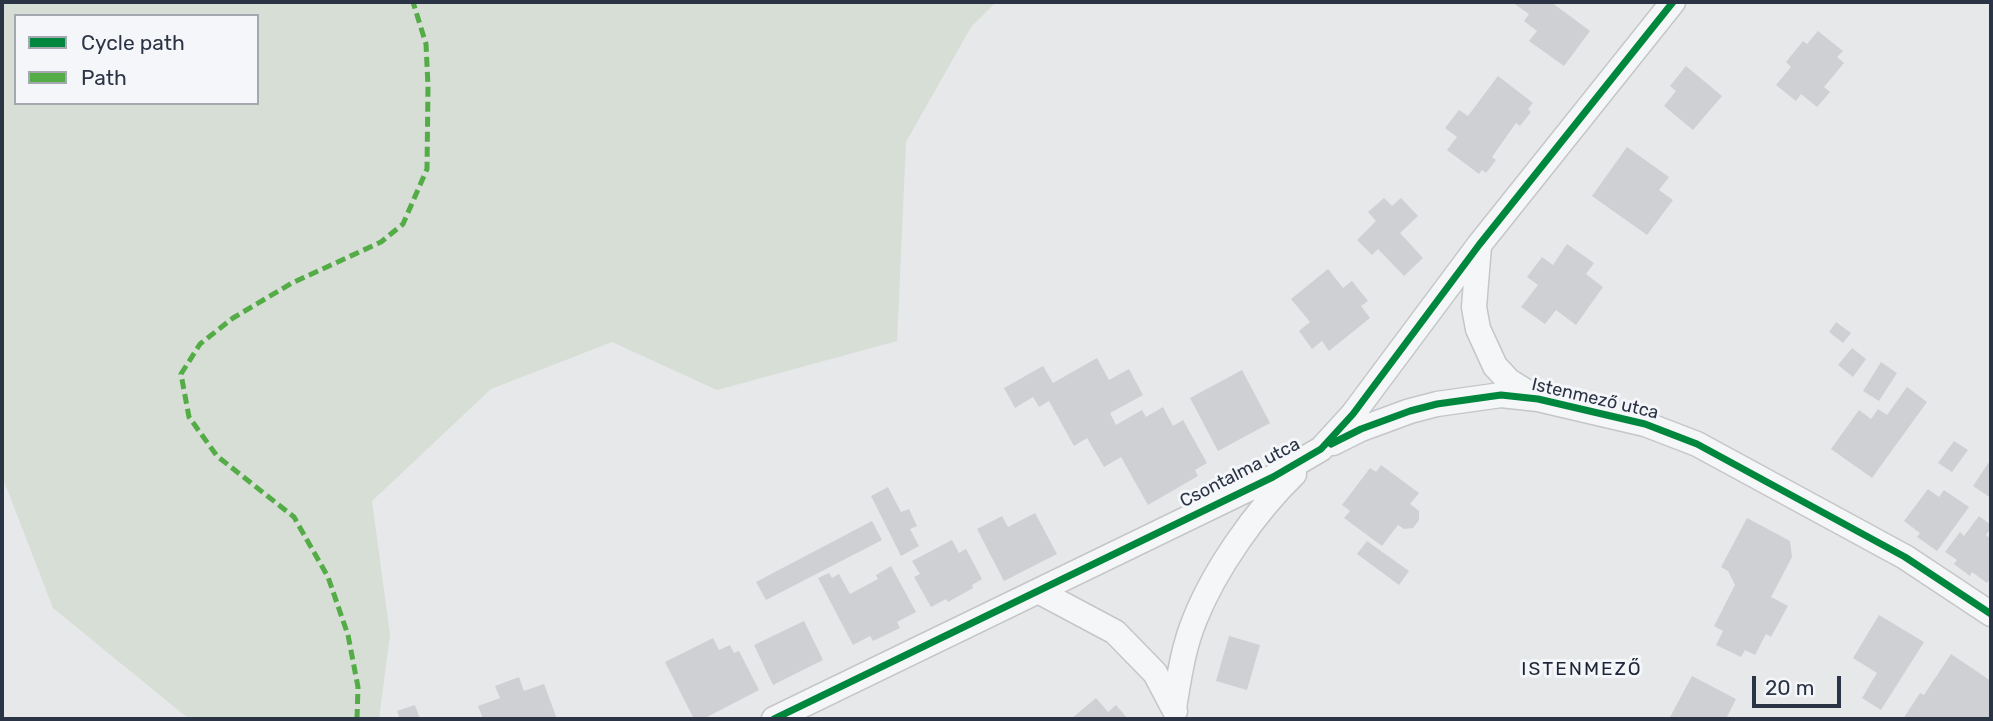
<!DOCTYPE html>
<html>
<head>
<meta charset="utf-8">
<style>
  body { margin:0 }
  #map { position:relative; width:1993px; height:721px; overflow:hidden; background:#e6e8ea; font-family:Rubik,sans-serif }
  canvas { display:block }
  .frame { position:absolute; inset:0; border:4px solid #2b3445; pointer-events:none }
  .legend { position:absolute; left:14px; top:14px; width:245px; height:91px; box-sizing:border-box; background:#f4f6f9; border:2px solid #a4a8b1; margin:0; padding:9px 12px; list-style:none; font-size:21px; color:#2b3445 }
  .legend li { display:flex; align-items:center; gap:14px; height:35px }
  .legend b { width:35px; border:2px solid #a4a8b1 }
  .scale { position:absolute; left:1752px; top:676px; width:89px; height:32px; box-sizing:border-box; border:4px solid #2b3445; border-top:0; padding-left:9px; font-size:21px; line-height:24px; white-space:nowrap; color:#2b3445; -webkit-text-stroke:5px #f4f6f9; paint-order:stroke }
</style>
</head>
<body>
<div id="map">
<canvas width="1993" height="721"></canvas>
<div class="frame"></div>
<ul class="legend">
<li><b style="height:9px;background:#00873e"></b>Cycle path</li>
<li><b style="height:9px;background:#54ac47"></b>Path</li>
</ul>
<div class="scale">20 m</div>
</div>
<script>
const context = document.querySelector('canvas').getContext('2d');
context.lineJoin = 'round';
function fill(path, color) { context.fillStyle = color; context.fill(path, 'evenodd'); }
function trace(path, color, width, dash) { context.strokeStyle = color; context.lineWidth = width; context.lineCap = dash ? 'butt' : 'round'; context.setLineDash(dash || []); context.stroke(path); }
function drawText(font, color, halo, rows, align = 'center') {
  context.font = font + ' Rubik,sans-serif'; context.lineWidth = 6; context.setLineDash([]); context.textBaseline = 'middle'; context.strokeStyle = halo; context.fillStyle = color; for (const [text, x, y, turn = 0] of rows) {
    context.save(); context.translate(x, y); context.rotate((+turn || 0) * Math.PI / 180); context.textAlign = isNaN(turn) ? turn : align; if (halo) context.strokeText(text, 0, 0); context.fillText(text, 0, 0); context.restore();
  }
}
const green = new Path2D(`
  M2 2H996L971 27 906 142 897 341 717 390 612 342 491 389 372 501 390 635 379 719H189L53 608 2 476ZM16 16H257V103H16Z`);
const building = new Path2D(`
  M1512 2H1551L1590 31 1564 66 1529 41 1537 31 1524 21 1529 14Z
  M1818 31 1843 51 1837 57 1844 63 1824 87 1830 92 1817 107 1801 94 1796 101 1776 85 1791 67 1786 62 1803 41 1807 44Z
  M1686 66 1722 96 1693 130 1664 106 1676 91 1670 86Z
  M1498 76 1533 103 1528 109 1531 112 1520 126 1516 123 1492 157 1496 160 1486 173 1482 170 1479 174 1447 150 1457 137 1445 128 1459 110 1468 116Z
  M1627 147 1669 177 1659 190 1673 200 1647 235 1592 196Z
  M1384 198 1392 206 1401 198 1418 216 1400 233 1423 258 1404 276 1378 249 1372 255 1357 240 1376 221 1368 212Z
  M1567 244 1594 263 1586 274 1603 287 1576 325 1556 310 1545 324 1521 307 1538 285 1527 277 1542 257 1553 265Z
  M1328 269 1343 288 1352 281 1368 301 1361 306 1370 318 1329 351 1322 341 1312 349 1299 331 1310 322 1291 299Z
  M1836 322 1851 333 1843 343 1829 332Z
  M1852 348 1866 359 1853 377 1838 365Z
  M1097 358 1109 380 1129 369 1143 395 1110 413 1116 425 1142 410 1146 417 1163 407 1173 426 1183 420 1207 463 1195 470 1198 476 1148 505 1121 457 1104 467 1087 438 1074 446 1049 401 1039 407 1033 397 1015 408 1004 388 1043 366 1053 383Z
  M1881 362 1897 373 1879 401 1863 391Z
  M1242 370 1270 423 1218 451 1190 398Z
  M1907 387 1927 402 1872 478 1831 449 1859 410 1871 419 1878 409 1887 415Z
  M1954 441 1968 450 1952 472 1938 463Z
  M1991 459V498L1973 486Z
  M1381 465 1419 493 1410 504 1419 511V520L1413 528 1404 529 1398 525 1382 546 1344 518 1350 511 1342 505 1370 468 1376 472Z
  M888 487 901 512 909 509 917 526 910 529 919 546 901 556 871 496Z
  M1928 489 1939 497 1944 490 1969 507 1937 551 1917 537 1920 533 1904 521Z
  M1035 513 1057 554 1004 581 977 529 1002 516 1008 527Z
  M1979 516 1991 525V528L1986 535 1991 539V577L1987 583 1972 572 1970 576 1954 564 1957 560 1945 552 1960 532 1964 536Z
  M1747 518 1790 541 1792 557 1771 597 1788 606 1771 637 1766 634 1755 655 1745 650 1741 657 1716 645 1723 631 1714 626 1735 585 1728 571 1721 567Z
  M872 521 882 540 766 600 756 582Z
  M952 540 959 553 966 549 982 579 972 585 973 588 948 602 946 599 931 607 914 577 920 574 912 561Z
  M1367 541 1409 571 1399 585 1357 554Z
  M891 566 916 612 897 622 900 628 873 641 870 636 853 645 818 578 829 573 832 578 839 574 850 594 878 579 876 575Z
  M1879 615 1924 642 1881 710 1862 698 1877 673 1853 658Z
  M804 621 823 660 773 685 754 645Z
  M1229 636 1260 645 1247 690 1216 681Z
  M713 638 719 650 730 645 734 653 739 651 759 690 707 717 708 719H694L665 662Z
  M1951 654 1991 681V719H1903L1920 693 1924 695Z
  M1692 676 1736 699 1726 719H1669Z
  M519 677 524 691 544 684 557 719H483L478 706 500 698 495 686Z
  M1096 698 1108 712 1116 705 1128 719H1071Z
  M415 705 420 719H400L397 711Z`);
const street = new Path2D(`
  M1479 246 1474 307 1478 329 1495 366 1509 381 1533 396
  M1333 443 1361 429 1410 411 1437 404 1501 395 1538 399 1645 424 1697 444 1905 557 1991 614
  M1038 591 1115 632 1155 673 1175 711
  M1174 708C1179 678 1183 648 1195 619 1215 569 1256 511 1294 474
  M774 719 1273 477 1321 449 1353 414 1479 245 1673 2`);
const quiet = new Path2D(`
  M357 719 358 687 348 635 328 577 294 517 217 456 189 417 181 374 200 344 233 318 292 283 381 242 403 224 427 169 428 86 426 44 413 2`);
const cycleway = new Path2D(`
  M1331 444 1361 429 1410 411 1437 404 1501 395 1538 399 1645 424 1697 444 1905 557 1991 614
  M774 719 1273 477 1321 449 1353 414 1479 245 1673 2`);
const streetNames = [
  ["Istenmező utca",1595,399,13],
  ["Csontalma utca",1240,473,-27]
];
const neighbourhoodNames = [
  ["ISTENMEZŐ",1582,670]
];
fill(green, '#d6ded6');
fill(building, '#ced0d3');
trace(street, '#c4c6c8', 27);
trace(street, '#f5f6f7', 24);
trace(quiet, '#54ac47', 5, [10, 5]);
trace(cycleway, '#00873e', 7);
drawText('18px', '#2b3445', '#f4f6f9', streetNames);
context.letterSpacing = '2px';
drawText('19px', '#1d2536', '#f4f6f9', neighbourhoodNames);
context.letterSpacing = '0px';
</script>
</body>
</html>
